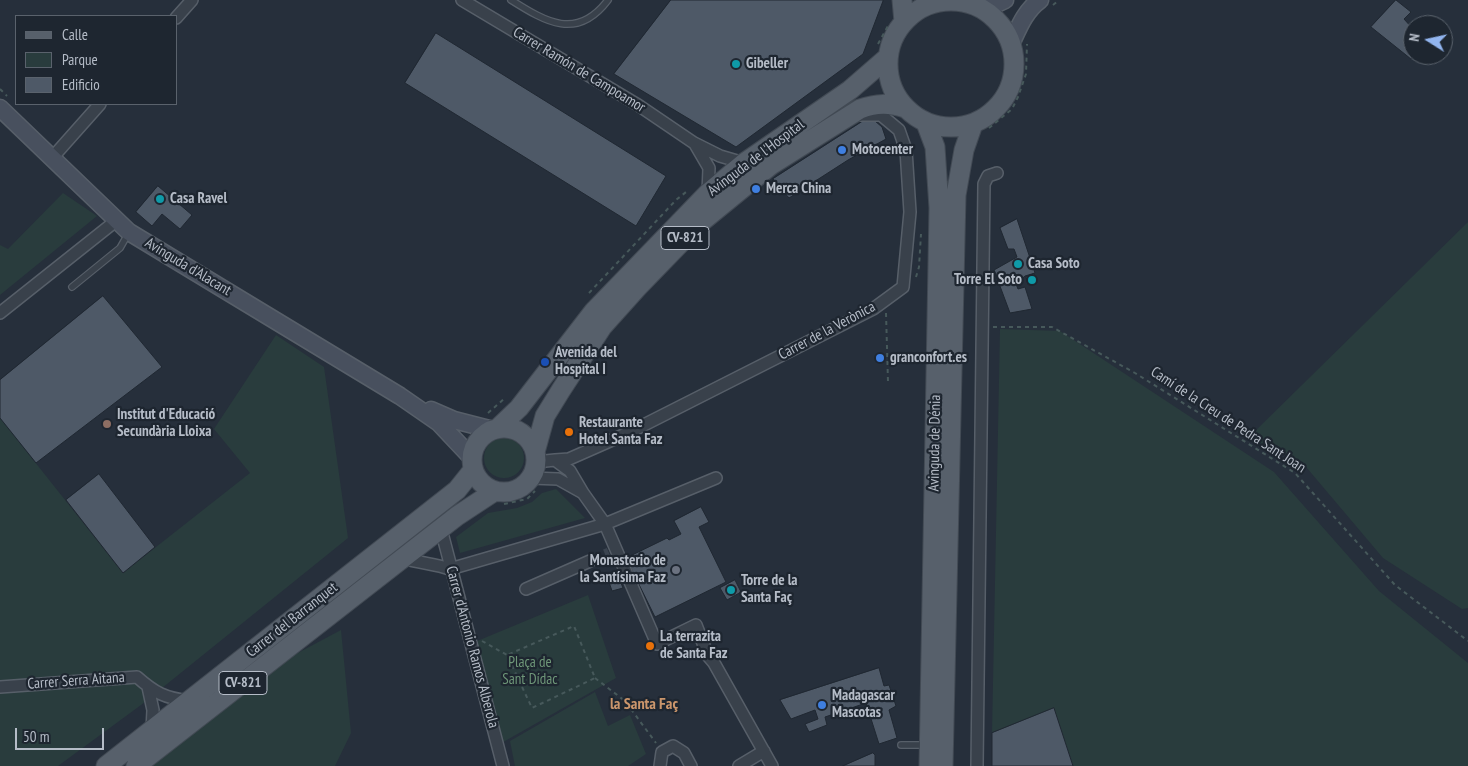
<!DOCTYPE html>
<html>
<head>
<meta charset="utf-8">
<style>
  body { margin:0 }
  #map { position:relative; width:1468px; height:766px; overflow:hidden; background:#262f3b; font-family:"PT Sans Narrow",sans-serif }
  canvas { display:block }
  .legend { position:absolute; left:15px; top:15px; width:162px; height:90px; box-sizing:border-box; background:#1e2630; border:1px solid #5a626c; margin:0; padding:6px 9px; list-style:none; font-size:15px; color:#b5bcc7 }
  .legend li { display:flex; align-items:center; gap:10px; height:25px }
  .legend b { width:25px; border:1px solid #5a626c }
  .north { position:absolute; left:1403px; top:15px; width:50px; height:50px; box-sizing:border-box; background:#1e2630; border:1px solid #5a626c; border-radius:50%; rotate:280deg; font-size:14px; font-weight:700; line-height:20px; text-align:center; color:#b5bcc7 }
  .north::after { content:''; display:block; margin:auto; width:18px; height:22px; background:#92b5ef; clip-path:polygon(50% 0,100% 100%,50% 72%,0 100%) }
  .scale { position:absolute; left:15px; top:728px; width:89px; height:22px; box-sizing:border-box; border:2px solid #b5bcc7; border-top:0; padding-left:6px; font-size:15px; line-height:18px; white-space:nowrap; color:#b5bcc7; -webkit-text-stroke:4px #1e2630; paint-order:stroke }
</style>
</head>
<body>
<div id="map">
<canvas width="1468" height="766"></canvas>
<ul class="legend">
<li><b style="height:6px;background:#57606b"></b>Calle</li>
<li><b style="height:14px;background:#293c3d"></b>Parque</li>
<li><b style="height:14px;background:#4e5967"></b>Edificio</li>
</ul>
<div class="north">N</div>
<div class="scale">50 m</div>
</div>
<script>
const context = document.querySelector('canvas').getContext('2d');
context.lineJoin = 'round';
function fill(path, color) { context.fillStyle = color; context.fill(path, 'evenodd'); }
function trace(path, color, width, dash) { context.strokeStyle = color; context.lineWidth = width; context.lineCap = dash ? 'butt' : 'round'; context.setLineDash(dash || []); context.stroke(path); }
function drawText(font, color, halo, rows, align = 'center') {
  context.font = font + ' "PT Sans Narrow",sans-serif'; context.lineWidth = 4.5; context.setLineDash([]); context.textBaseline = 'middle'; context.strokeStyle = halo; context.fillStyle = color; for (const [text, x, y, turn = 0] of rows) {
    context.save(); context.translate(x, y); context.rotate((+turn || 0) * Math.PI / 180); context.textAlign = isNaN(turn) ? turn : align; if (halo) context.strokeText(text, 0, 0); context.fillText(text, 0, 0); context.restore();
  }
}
const green = new Path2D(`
  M63 193 97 216 0 295V245L8 249Z
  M1468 222V608L1462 609 1383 558 1301 461 1248 438Z
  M1000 329 1060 331 1274 472 1379 591 1468 663V766H1073L1054 709 992 733Z
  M276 335 324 367 348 538 141 705 58 766H0V418L123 573 250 473 214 429Z
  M484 458a20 20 0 1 1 40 0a20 20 0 1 1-40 0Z
  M556 489 585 518 460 553 456 537 488 513 517 508 532 502 542 493Z
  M588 595 616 678 498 745 470 644Z
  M341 630 351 733 335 766H151L281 662Z
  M595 692 608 726 630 715 646 754 628 766H515L510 741Z`);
const building = new Path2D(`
  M671 0H883V1L863 54 736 147 614 74Z
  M1396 0 1411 12 1404 19 1413 29V55H1414L1411 59 1371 27Z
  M436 33 666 176 636 226 405 83Z
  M863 121H875L882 127 886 139 848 160 789 198 773 179Z
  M158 186 192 215 180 229 162 214 152 226 136 212Z
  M1017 219 1035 273 1025 276 1016 284 1018 289 1025 287 1032 309 1010 313 994 270 1017 257 1014 249H1008L1000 228Z
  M1034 274 1037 283 1028 285 1026 277Z
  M103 296 162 367 36 463 0 418V380Z
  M99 474 155 547 123 573 66 500Z
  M701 507 709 522 699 527 726 582 655 617 626 558 667 538 669 540 681 534 674 521Z
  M619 578 623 588 612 591 609 582Z
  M735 580 741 592 727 600 720 588Z
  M879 668 884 686 889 685 896 706 889 710 897 738 879 744 866 703 825 717 827 725 809 732 805 724 818 719 815 710 791 719 780 700Z
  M1054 708 1073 766H992V733Z
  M873 753 875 755V766H843Z`);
const streetTunnel = new Path2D(`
  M590 561 609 553`);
const path = new Path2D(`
  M1053 5 1059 0
  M878 44 889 24
  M0 89 7 96
  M989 128 1012 109 1018 97 1026 74 1027 44
  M916 277 919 267 921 234
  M589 293 676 200 686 192
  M886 313 888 382
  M993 327H1052L1135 373 1295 473 1395 585 1468 641
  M488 413 505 398
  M504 504 527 499 535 491
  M482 641 507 655 532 708 595 678 574 626 507 655
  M595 678 625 701 656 743`);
const lane = new Path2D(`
  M511 0C546 22 577 41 608 0
  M72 287 120 248 128 234
  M901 745H922`);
const street = new Path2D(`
  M462 0 638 105 694 143 720 156 744 163
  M176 18 192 0
  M695 144 709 168 708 193
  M52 158 100 104
  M0 313 117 220
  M555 460 569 459 628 433 873 309 903 287 910 212 906 150 899 130 881 115H859
  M536 462 555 460 570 471 583 493 605 524 657 644 696 625 708 656 714 663 772 766
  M531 478 558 479 583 493
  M441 529 503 766
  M403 558C419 563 435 564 450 569L605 524 716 478
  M526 589 590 561
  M0 687 137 677C155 693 165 698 189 701
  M148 687 153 710 152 730
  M660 766 662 752 673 746 684 753 691 766
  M739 766 764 751
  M977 766 984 184 988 176 997 173`);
const secondary = new Path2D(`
  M984 10 1005 0
  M1011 44C1019 27 1025 11 1040 0
  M0 108 129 232 400 396 439 423 472 458
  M431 410 454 420 493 430`);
const primary = new Path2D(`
  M902 0 904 22
  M888 64a63 63 0 1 1 126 0a63 63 0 1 1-126 0Z
  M926 123 935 147 939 208 929 766
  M472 460a32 32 0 1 1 64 0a32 32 0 1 1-64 0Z
  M497 429 519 408 594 311 708 193 744 163 850 90 888 57
  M535 452 545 416 561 390 602 327 637 288 700 223 771 165 860 109C877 103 889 103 905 108
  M106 766 457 490 473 470
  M136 766 457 516 495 491
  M943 766 956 195 964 150 973 124`);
const markers = [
  [736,64,5,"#0f9aa8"],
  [842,150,5,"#3f7fe0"],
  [756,189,5,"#3f7fe0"],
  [160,199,5,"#0f9aa8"],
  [1018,264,5,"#0f9aa8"],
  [1032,280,5,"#0f9aa8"],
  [880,358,5,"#3f7fe0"],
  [545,362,5,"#1a4fb4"],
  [107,424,5,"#8d6e63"],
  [569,432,5,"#e8710a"],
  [676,570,5,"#6b7280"],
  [731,590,5,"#0f9aa8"],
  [650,646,5,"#e8710a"],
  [822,705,5,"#3f7fe0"]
];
const shields = [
  [685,238,48],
  [243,683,48]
];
const shieldNames = [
  ["CV-821",685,238],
  ["CV-821",243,683]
];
const poiNames = [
  ["Gibeller",746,64],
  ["Motocenter",852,150],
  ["Merca China",766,189],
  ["Casa Ravel",170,199],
  ["Casa Soto",1028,264],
  ["Torre El Soto",1022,280,"right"],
  ["Avenida del",555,353],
  ["Hospital I",555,370],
  ["granconfort.es",890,358],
  ["Institut d'Educació",117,415],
  ["Secundària Lloixa",117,432],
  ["Restaurante",579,423],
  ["Hotel Santa Faz",579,440],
  ["Monasterio de",666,561,"right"],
  ["la Santísima Faz",666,578,"right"],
  ["Torre de la",741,581],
  ["Santa Faç",741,598],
  ["La terrazita",660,637],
  ["de Santa Faz",660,654],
  ["Madagascar",832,696],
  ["Mascotas",832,713]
];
const streetNames = [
  ["Carrer Ramón de Campoamor",579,70,31],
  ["Avinguda de l'Hospital",756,158,-37],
  ["Avinguda d'Alacant",188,267,31],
  ["Carrer de la Verònica",827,331,-28],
  ["Camí de la Creu de Pedra Sant Joan",1228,420,33],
  ["Avinguda de Dénia",935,443,-89],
  ["Carrer del Barranquet",292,620,-38],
  ["Carrer d'Antonio Ramos Alberola",472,647,75],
  ["Carrer Serra Aitana",76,681,-4]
];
const parkNames = [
  ["Plaça de",530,663],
  ["Sant Dídac",530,680]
];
const neighbourhoodNames = [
  ["la Santa Faç",644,704]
];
fill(green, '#293c3d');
fill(building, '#4e5967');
trace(building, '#202832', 1);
trace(streetTunnel, '#3b4450', 11, [11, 5.5]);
trace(lane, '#575f69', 8);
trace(street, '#575f69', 14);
trace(secondary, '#575f69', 19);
trace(primary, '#424a54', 21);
trace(path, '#47595b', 2, [4, 4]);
trace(lane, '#39414b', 5.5);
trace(street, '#39414b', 11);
trace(secondary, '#48505e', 16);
trace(primary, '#57606b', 19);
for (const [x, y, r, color] of markers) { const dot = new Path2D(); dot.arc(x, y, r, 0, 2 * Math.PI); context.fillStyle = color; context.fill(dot); trace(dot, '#1e2630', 2); }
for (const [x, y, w] of shields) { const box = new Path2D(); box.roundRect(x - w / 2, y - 11.5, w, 23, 4); context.fillStyle = '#1e2630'; context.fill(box); trace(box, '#b5bcc7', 1); }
drawText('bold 14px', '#b5bcc7', null, shieldNames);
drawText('bold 15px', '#b5bcc7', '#1e2630', poiNames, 'left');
drawText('15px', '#b5bcc7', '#1e2630', streetNames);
drawText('15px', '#6e9678', '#1e2630', parkNames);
drawText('bold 16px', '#cb966c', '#1e2630', neighbourhoodNames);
</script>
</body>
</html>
